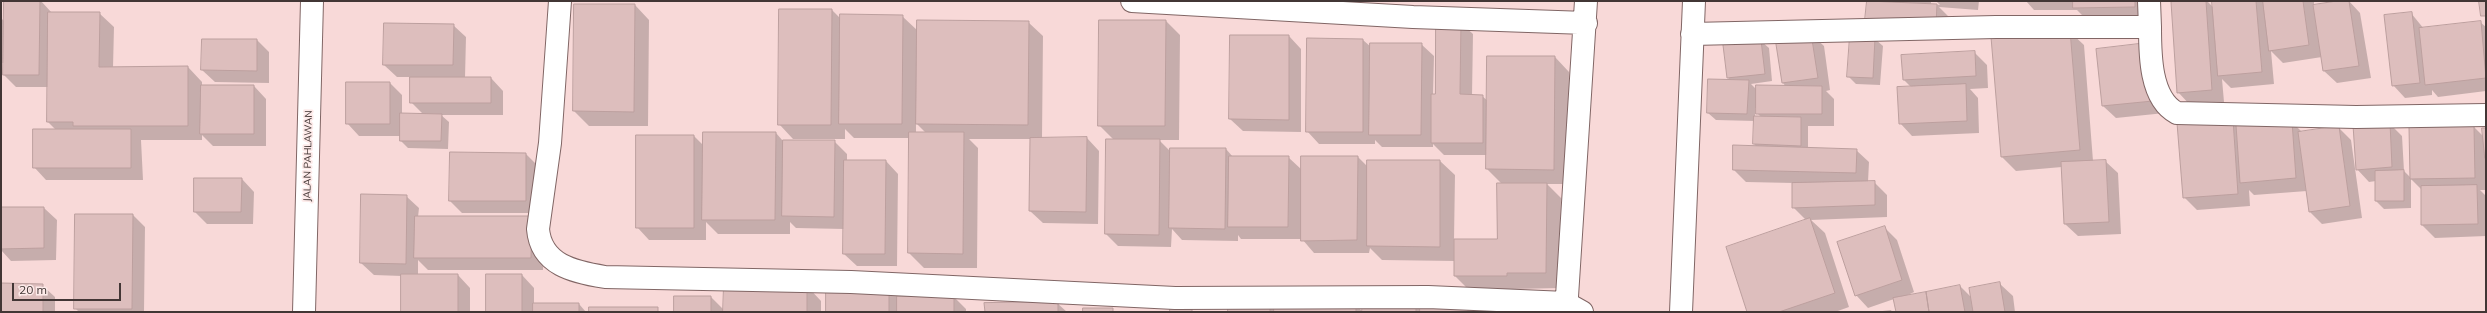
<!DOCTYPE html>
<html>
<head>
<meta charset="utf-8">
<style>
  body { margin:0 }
  #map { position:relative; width:2487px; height:313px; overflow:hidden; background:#f8d9d8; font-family:Mulish,sans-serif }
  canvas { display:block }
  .frame { position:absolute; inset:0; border:2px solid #423635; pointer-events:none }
  .scale { position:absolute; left:12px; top:283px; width:109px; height:18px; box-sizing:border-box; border:2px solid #423635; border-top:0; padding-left:5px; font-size:12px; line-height:14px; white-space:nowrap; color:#423635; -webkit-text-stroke:3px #fdeae9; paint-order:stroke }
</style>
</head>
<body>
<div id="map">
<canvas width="2487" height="313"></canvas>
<div class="frame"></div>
<div class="scale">20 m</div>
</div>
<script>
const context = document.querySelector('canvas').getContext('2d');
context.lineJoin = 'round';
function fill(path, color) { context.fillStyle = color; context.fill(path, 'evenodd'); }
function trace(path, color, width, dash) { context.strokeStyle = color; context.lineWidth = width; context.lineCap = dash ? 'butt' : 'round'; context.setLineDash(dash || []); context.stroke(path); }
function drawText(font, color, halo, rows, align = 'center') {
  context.font = font + ' Mulish,sans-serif'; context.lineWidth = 3.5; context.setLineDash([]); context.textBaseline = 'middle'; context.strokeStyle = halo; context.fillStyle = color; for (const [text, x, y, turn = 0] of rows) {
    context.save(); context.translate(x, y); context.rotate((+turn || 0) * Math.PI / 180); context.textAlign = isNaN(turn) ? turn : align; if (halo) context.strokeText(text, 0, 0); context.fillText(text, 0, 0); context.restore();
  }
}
const shadow = new Path2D(`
  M5 1H41L52 13H99L114 27 113 68 188 67 202 82V86H254L266 99V146H213L202 135V140H141L143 180H46L34 167 56 130 48 122V87H16L4 75V63H1V18L5 22Z
  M1868 1H1931V4L1940 5 1936 1H1979L1978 10 1939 7 1949 17 1866 19Z
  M2026 1H2147V19L2087 20 2077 10H2034Z
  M2207 1 2213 7V1H2314V6L2349 1 2360 13 2371 78 2337 83 2324 71 2322 57 2283 63 2271 51 2274 84 2231 88 2222 79 2224 102 2190 105 2178 92 2172 2Z
  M575 5H635L649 20 648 126H589L574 111Z
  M832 10 841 19 902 16 918 31 1028 22 1043 36 1042 138H1087L1099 151 1098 224 1043 223 1030 211 1031 139H969L978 148 977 268H924L909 253 910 138H854L845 129V139H793L779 124ZM916 123 926 133H916Z
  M2411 13 2424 29 2480 22 2486 27V91L2438 97 2432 90V95L2405 98 2393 85Z
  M1166 21 1180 35 1179 140H1159L1170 151 1226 149 1233 157H1288L1302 170V157H1358L1368 167V161H1440L1455 175 1454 240H1498L1502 184 1487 169V155H1444L1433 144V147H1382L1375 140V144H1319L1307 131 1308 39 1363 40 1371 47 1421 44 1434 56 1433 95H1436L1460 22 1473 34 1472 96H1482L1488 101 1555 57 1569 72 1568 184H1547L1561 198 1560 288 1469 290 1455 276V261L1382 260 1370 248 1369 253H1314L1302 239H1241L1238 235V241L1182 240 1172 229 1171 247 1118 246 1106 234 1114 140 1099 125Z
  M453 25 466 37 465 78H491L503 91V115H441L449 122 448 149 408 148 401 141V136H359L347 123 390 83 402 95V114L424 115 411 102V77H397L384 65Z
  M2069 31 2084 45 2093 161H2105L2118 173 2121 234 2078 236 2065 224 2062 167 2016 171 2002 157Z
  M1811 34 1824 46 1830 90 1826 91 1834 99V126H1808V149L1856 150 1869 162 1868 182H1874L1887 195V217L1811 220 1825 233 1849 307 1835 312H1749L1806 220 1793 207V183L1746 182 1734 170 1757 147 1754 144 1755 121 1716 120 1708 113 1731 81 1728 78 1761 41 1769 48 1772 81 1751 84 1757 90 1786 87 1783 83ZM1755 108H1757V113L1761 117H1755Z
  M1231 36H1289L1301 49V132L1243 131 1230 119Z
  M1875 39 1883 46 1880 85 1856 84 1849 77Z
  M257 40 269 52V83L215 82 202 70Z
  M2097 50 2165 113 2116 118 2103 106Z
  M1974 52 1987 65 1988 88 1970 89 1978 98 1979 133 1912 136 1900 123 1911 87 1904 80Z
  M2292 122 2303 133 2338 127 2351 140 2362 218 2322 224 2310 212 2307 191 2254 195 2249 190 2250 206 2197 210 2184 197 2179 124Z
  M2389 123 2402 136 2404 171 2411 178 2473 126 2484 137 2486 129V190H2480L2486 196V236L2435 238 2422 225V190L2411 179V208L2384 209 2376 201V181L2369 182 2356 168Z
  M776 133 783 141H834L847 154V161H886L898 174 897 266H857L844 254V229L796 228 790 222V234H718L706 222V240H649L637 227 694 136 704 146Z
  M526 154 538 166V213H462L450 201Z
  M242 179 254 192 253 224H207L195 212Z
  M406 196 419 208 418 217 544 230 543 270H428L418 260V275H458L470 288V312H402V276L374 275 361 263Z
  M1 208H44L57 220 56 260 11 261 1 250Z
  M133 215 145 227 144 312H79L75 308Z
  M1885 228 1897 240 1914 292 1906 296 1960 286 1972 298 2000 284 2013 296 2015 312H1897L1894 299 1868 308 1856 295Z
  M522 275 534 288V304H579L586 312H487Z
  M1 284 42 285 55 297V312H1Z
  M807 286 821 301V312H675L711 297 724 310Z
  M889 286 900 297H954L966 309V312H827Z
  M1057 303 1067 312H986Z
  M1421 303 1554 312H1229L1270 305 1275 311 1355 304 1363 312 1416 304 1421 310Z
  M1891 310 1892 312H1874Z`);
const building = new Path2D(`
  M4 1H40L39 75H3Z
  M1867 1 1937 4 1936 25 1865 20Z
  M2073 1H2135V7L2073 8Z
  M2206 1 2212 90 2177 93 2171 2Z
  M2212 1H2256L2262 72 2218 76Z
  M2263 1H2303L2309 45 2269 51Z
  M2337 1H2349L2359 66 2323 71 2313 5Z
  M2479 1H2486V16H2481Z
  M574 4H635L634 112 573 111Z
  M779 9H832L831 125H778Z
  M48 12H100L99 67 188 66V126H73V122H47Z
  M2412 12 2420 83 2392 86 2384 15Z
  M840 14 903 15 902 124H839Z
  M917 20 1029 21 1028 125 916 124Z
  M1099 20H1166L1165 126H1098Z
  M1436 21H1461L1460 94 1483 95V143H1431V94H1435Z
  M2481 21 2486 78 2425 85 2419 28Z
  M384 23 454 24 453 65H383Z
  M2070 30 2080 150 2001 157 1991 37Z
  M1811 33 1818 78 1782 83 1775 38Z
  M1230 35H1289V120L1229 119Z
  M1850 36 1875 38 1873 78 1847 77Z
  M1307 38 1363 39V132H1306Z
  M202 39H257V71L201 70Z
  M1761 40 1765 74 1727 78 1723 45Z
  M1370 43H1422L1421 135H1369Z
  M2147 43 2153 101 2102 106 2096 49Z
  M1975 51 1976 76 1903 80 1901 55Z
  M1487 56H1555L1554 170 1486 169Z
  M410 77H491V103H410Z
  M1708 79 1749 80 1747 114 1707 113Z
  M346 82H390V124H346Z
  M1966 84 1967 121 1899 124 1897 87Z
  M201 85H254V134H200Z
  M1756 85 1822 86V114H1756Z
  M400 113 442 114 441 141H400Z
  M1754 116 1801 117V146L1753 144Z
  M2233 119 2238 194 2183 198 2177 123Z
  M2292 121 2296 178 2240 183 2236 125Z
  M2390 122 2392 167 2356 170 2353 125Z
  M2474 125 2475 178 2410 179 2409 127Z
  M2339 126 2350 206 2309 212 2298 132Z
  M2482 128H2486V157L2485 158Z
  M33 129H131V168H33Z
  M703 132H776L775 220H702Z
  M909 132H964L963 254 908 253Z
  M636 135H694V228H636Z
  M1087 137 1086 212 1029 211 1030 138Z
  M1106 139H1160L1159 235 1105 234Z
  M783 140H835L834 217 782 216Z
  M1733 145 1857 149 1856 173 1733 170Z
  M1170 148H1226L1225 229 1169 228Z
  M450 152 526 153V201H449Z
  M1229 156H1289L1288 227H1228Z
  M1301 156H1358L1357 240 1301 241Z
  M844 160H886L885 254H843Z
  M1367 160H1440V247L1367 246Z
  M2106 160 2109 222 2064 224 2061 162Z
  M2404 170V201H2375V171Z
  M194 178H242L241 212H194Z
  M1875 181V205L1792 208V183Z
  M1497 183H1547L1546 273H1507V276H1454V239H1497Z
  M2477 185 2478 224 2421 225V186Z
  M361 194 407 195 406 264 360 263Z
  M1 207H44V248L1 249Z
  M75 214H133L132 309H74Z
  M415 216H532L531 258H414Z
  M1810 218 1835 293 1779 312H1747L1726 247Z
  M1885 226 1902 280 1855 296 1837 242Z
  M401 274H458V312H401Z
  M486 274H522V312H486Z
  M2000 282 2005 312H1973L1969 288Z
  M1 283 43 284V312H1Z
  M826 284 889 285V312H826Z
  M724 285H807V312H723Z
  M1960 285 1965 312H1929L1926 292Z
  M1926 292 1929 312H1896L1893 298Z
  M674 296H711V312H674Z
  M897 296H954V312H897Z
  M1058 302V312H985L984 303Z
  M1420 302H1468V312H1420Z
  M533 303H579V312H533Z
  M1274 303H1356V312H1274Z
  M1363 303H1416V312H1362Z
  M1228 304H1270V312H1228Z
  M589 307H658V312H589Z
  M1083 308H1113V312H1083Z
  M1170 309H1192V312H1170Z`);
const minor = new Path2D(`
  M560 1 550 143 538 229C541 265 574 272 605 277L851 282 1175 298 1428 297 1566 303 1582 312
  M1132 1 1413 17 1586 23
  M2149 1 2150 27
  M1692 34 1996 27H2150C2150 54 2150 99 2177 113L2356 117 2486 115
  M304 312 312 1
  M1566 312 1586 1
  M1681 312 1694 1`);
const streetNames = [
  ["JALAN PAHLAWAN",308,156,-89]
];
fill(shadow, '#0003');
fill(building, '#ddbebd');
trace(building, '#bc9f9e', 1);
trace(minor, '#816665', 24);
trace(minor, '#fff', 22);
drawText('10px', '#423635', '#fdeae9', streetNames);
</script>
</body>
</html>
